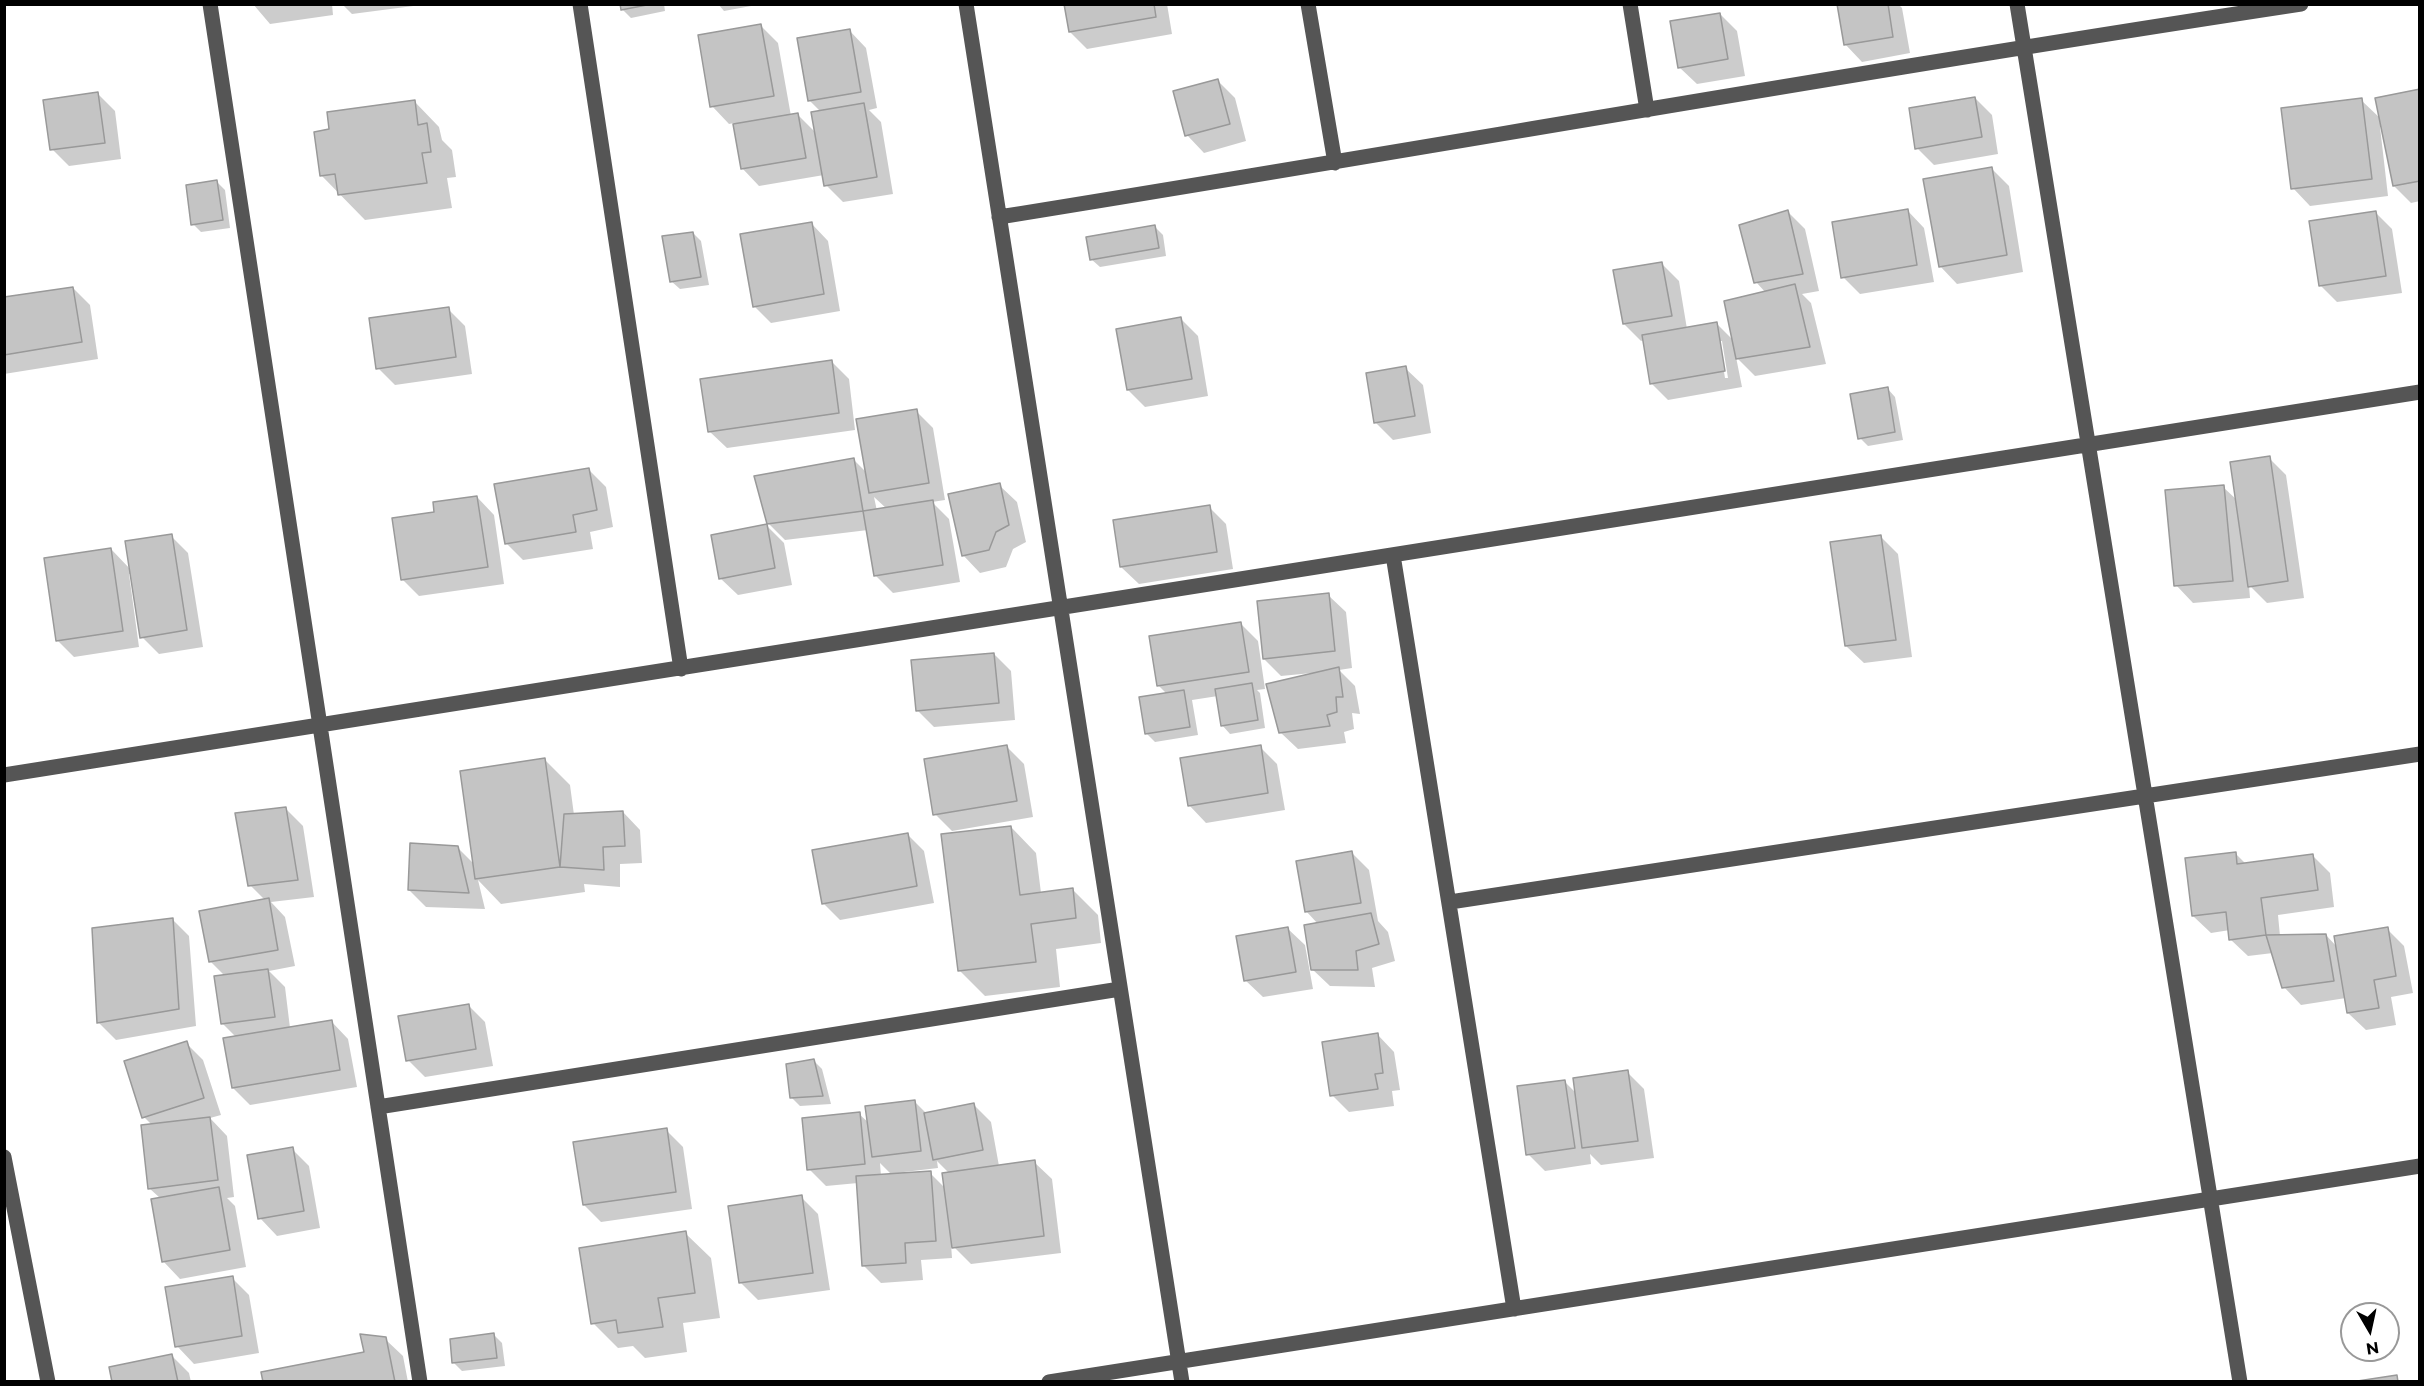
<!DOCTYPE html>
<html>
<head>
<meta charset="utf-8">
<style>
  body { margin:0 }
  #map { position:relative; width:2424px; height:1386px; overflow:hidden; background:#fff; font-family:Montserrat,sans-serif }
  canvas { display:block }
  .frame { position:absolute; inset:0; border:6px solid #000; pointer-events:none }
  .north { position:absolute; left:2340px; top:1302px; width:60px; height:60px; box-sizing:border-box; background:#fff; border:2px solid #999; border-radius:50%; rotate:171deg; font-size:16px; font-weight:700; line-height:24px; text-align:center; color:#000 }
  .north::after { content:''; display:block; margin:auto; width:21px; height:27px; background:#000; clip-path:polygon(50% 0,100% 100%,50% 72%,0 100%) }
</style>
</head>
<body>
<div id="map">
<canvas width="2424" height="1386"></canvas>
<div class="frame"></div>
<div class="north">N</div>
</div>
<script>
const context = document.querySelector('canvas').getContext('2d');
context.lineJoin = 'round';
function fill(path, color) { context.fillStyle = color; context.fill(path, 'evenodd'); }
function trace(path, color, width, dash) { context.strokeStyle = color; context.lineWidth = width; context.lineCap = dash ? 'butt' : 'round'; context.setLineDash(dash || []); context.stroke(path); }
const shadow = new Path2D(`
  M253 4H332L333 15 270 24Z
  M342 4H421V5L352 14Z
  M621 4H664L665 11 631 18 622 9Z
  M718 4H762L724 11Z
  M1065 4H1167L1172 34 1087 49 1070 32Z
  M1838 4H1898L1902 8 1910 53 1862 62 1845 44Z
  M1720 14 1737 31 1745 76 1697 84 1679 67Z
  M761 26 778 43 791 116 797 114 817 134 821 112 809 100 849 30 866 48 877 108 869 110 881 122 893 194 843 202 826 185 824 175 759 186 742 168 734 123 729 124 712 106Z
  M1218 81 1235 98 1246 141 1204 153 1187 135Z
  M2420 91V201L2411 203 2394 186 2382 127H2380L2388 196 2310 206 2293 188 2361 100 2381 119Z
  M98 94 115 111 121 159 69 166 52 149Z
  M1975 98 1992 115 1998 154 1934 165 1917 148Z
  M414 101 439 127 442 140 452 150 456 177 447 178 452 208 365 220 321 175Z
  M1992 169 2009 186 2023 272 1957 284 1940 266Z
  M216 181 225 190 230 228 201 232 193 224Z
  M1907 210 1924 228 1934 282 1860 294 1843 277Z
  M1788 212 1805 229 1819 291 1802 294 1811 303 1826 364 1755 376 1736 357 1742 387 1668 400 1651 383 1644 340 1641 341 1624 324 1662 264 1679 281 1687 329 1716 323 1734 341 1766 293 1756 282ZM1719 341H1722L1728 378H1725Z
  M2375 212 2392 229 2402 293 2337 302 2320 285Z
  M811 223 828 241 840 311 771 323 754 306Z
  M1155 227 1163 235 1166 256 1100 267 1091 259Z
  M693 233 701 241 709 285 680 289 671 281Z
  M73 288 90 305 98 359 4 374V299Z
  M448 309 465 326 472 374 395 385 378 368Z
  M1181 319 1198 336 1208 396 1145 407 1128 390Z
  M832 362 849 379 855 430 727 448 709 431Z
  M1405 368 1423 385 1431 433 1393 440 1376 423Z
  M1887 388 1895 397 1903 440 1868 446 1860 438Z
  M916 411 933 428 945 500 932 502 949 519 960 582 893 593 876 576 868 530 785 540 768 523 854 460 867 473ZM874 497 887 509 877 511Z
  M2269 458 2286 475 2304 598 2267 603 2249 585 2250 598 2193 603 2176 585 2223 487 2237 500Z
  M589 470 606 487 613 527 590 532 593 549 523 560 506 543Z
  M999 485 1017 502 1026 542 1013 549 1006 567 980 573 963 555Z
  M477 497 494 515 504 584 419 596 402 579 436 514Z
  M1209 507 1226 524 1233 569 1139 584 1121 567Z
  M766 525 784 543 792 585 738 595 720 578Z
  M171 536 188 553 203 647 159 654 142 637 132 574H129L139 647 74 657 57 640 111 549 131 570Z
  M1881 537 1898 554 1912 657 1864 663 1846 646Z
  M1328 595 1346 612 1352 668 1339 670 1355 686 1360 714 1352 713 1354 729 1344 732 1346 743 1298 749 1280 732 1312 673 1281 676 1264 659Z
  M1240 623 1258 641 1265 689 1257 690 1260 693 1265 728 1230 734 1222 725 1218 696 1192 700 1198 735 1155 742 1147 734 1167 694 1158 685Z
  M994 654 1011 671 1015 720 934 727 917 710Z
  M1007 747 1024 764 1033 817 952 831 935 814Z
  M1260 747 1277 764 1285 810 1206 823 1189 805Z
  M545 760 570 785 574 815 623 812 640 830 642 863 620 864V887L584 884 585 892 501 904 478 880 485 909 426 907 409 890 457 847 474 864Z
  M286 809 303 826 314 897 271 902 285 917 295 966 269 971 285 987 290 1028 331 1021 348 1039 357 1087 250 1105 233 1088 236 1037 222 1023 225 976 210 961 265 900 250 885Z
  M1011 827 1036 853 1041 893 1072 889 1098 915 1101 943 1056 949 1060 987 985 996 960 971Z
  M907 834 924 851 934 903 840 920 823 903Z
  M1352 853 1369 870 1378 921 1388 932 1395 961 1372 968 1375 987 1330 986 1312 969 1318 924 1306 911Z
  M2235 853 2246 864 2313 856 2330 873 2334 907 2278 915 2280 936 2326 935 2337 947 2387 929 2404 946 2413 993 2391 997 2396 1025 2366 1030 2348 1013 2346 998 2301 1005 2284 987 2273 953 2248 956 2230 939V930L2211 933 2193 916Z
  M172 919 189 936 196 1026 116 1040 99 1023 93 929Z
  M1287 928 1305 945 1313 989 1263 997 1245 980Z
  M468 1005 485 1022 493 1066 425 1077 408 1060Z
  M1377 1034 1394 1052 1400 1090 1392 1091 1394 1106 1349 1112 1332 1095Z
  M186 1043 203 1060 221 1115 210 1118 227 1136 234 1197 227 1198 235 1206 246 1267 180 1279 163 1261 160 1198 149 1188 152 1125 144 1117Z
  M814 1061 822 1069 831 1104 800 1106 791 1097Z
  M1627 1072 1644 1089 1654 1158 1601 1165 1590 1154 1591 1164 1545 1171 1528 1154 1565 1082 1577 1094Z
  M914 1101 927 1114 974 1105 991 1122 999 1166 1034 1162 1052 1179 1061 1253 971 1264 951 1244 952 1258 921 1260 923 1280 881 1283 863 1265 858 1183 826 1186 809 1169 859 1114 869 1123ZM937 1161 949 1173 946 1189 930 1173 904 1174V1172L938 1168ZM880 1163 892 1175 881 1176Z
  M666 1130 683 1147 692 1209 601 1222 584 1205Z
  M292 1149 309 1166 320 1228 277 1236 260 1218Z
  M801 1197 818 1214 830 1290 758 1300 741 1283Z
  M685 1233 711 1258 720 1318 683 1323 687 1352 645 1358 633 1346 618 1348 593 1323Z
  M232 1278 249 1295 259 1353 194 1364 177 1346Z
  M494 1335 502 1343 505 1366 462 1371 453 1362Z
  M385 1339 403 1356 408 1382H265L366 1353Z
  M172 1356 189 1373 191 1382H113Z`);
const building = new Path2D(`
  M620 4H652L621 10Z
  M1064 4H1154L1156 17 1069 32Z
  M1837 4H1888L1893 37 1844 45Z
  M1720 13 1728 59 1678 68 1670 21Z
  M761 24 774 96 710 107 698 35Z
  M850 29 861 92 808 101 797 38Z
  M1218 79 1230 124 1185 136 1173 91Z
  M2420 89V181L2393 186 2375 98Z
  M98 92 105 143 50 150 43 100Z
  M1975 97 1982 137 1915 149 1909 108Z
  M2362 98 2372 179 2291 189 2281 108Z
  M415 100 418 125 427 123 431 152 422 153 427 183 338 195 335 174 320 176 314 132 329 129 327 112Z
  M864 103 877 177 824 186 811 112Z
  M798 113 806 158 741 169 733 124Z
  M1992 167 2007 255 1939 267 1923 179Z
  M217 180 223 220 191 225 186 185Z
  M1908 209 1917 265 1841 278 1832 222Z
  M1788 210 1803 274 1754 283 1739 225Z
  M2376 211 2386 276 2319 286 2309 221Z
  M812 222 824 294 753 307 740 234Z
  M1155 225 1159 248 1090 260 1086 237Z
  M693 232 701 277 670 282 662 236Z
  M1662 262 1672 316 1623 324 1613 270Z
  M1795 284 1810 347 1736 359 1724 301Z
  M73 287 82 342 4 355V297Z
  M449 307 456 357 376 369 369 318Z
  M1181 317 1192 379 1127 390 1116 329Z
  M1717 322 1725 371 1650 384 1642 335Z
  M832 360 839 413 708 432 700 379Z
  M1406 366 1415 416 1374 423 1366 373Z
  M1888 387 1895 432 1858 439 1850 394Z
  M917 409 929 483 869 493 856 419Z
  M2270 456 2288 581 2248 587 2230 462Z
  M854 458 863 511 767 524 754 476Z
  M589 468 597 510 573 515 576 532 505 544 494 484Z
  M1000 483 1009 525 996 532 989 550 962 556 948 494Z
  M2224 485 2233 581 2174 586 2165 490Z
  M477 496 488 567 401 580 392 518 434 512 433 502Z
  M933 500 943 565 874 576 863 511Z
  M1210 505 1217 552 1120 567 1113 520Z
  M767 524 775 568 719 579 711 535Z
  M172 534 187 630 140 638 125 541Z
  M1881 535 1896 640 1845 646 1830 542Z
  M111 548 123 631 56 641 44 558Z
  M1329 593 1335 651 1263 659 1257 601Z
  M1241 622 1249 672 1157 686 1149 636Z
  M994 653 999 703 916 711 911 660Z
  M1339 667 1343 697H1336L1337 712 1327 715 1330 726 1279 733 1266 684Z
  M1252 683 1258 720 1221 726 1215 689Z
  M1184 690 1190 727 1145 734 1139 697Z
  M1007 745 1017 801 933 815 924 759Z
  M1261 745 1268 793 1188 806 1180 758Z
  M545 758 560 867 475 879 460 771Z
  M286 807 298 880 248 886 235 813Z
  M623 811 625 846 603 847 604 870 560 867 564 814Z
  M1011 826 1020 895 1073 888 1076 918 1031 924 1036 962 958 971 941 834Z
  M908 833 917 886 822 904 812 850Z
  M410 843 458 846 469 893 408 890Z
  M1352 851 1361 903 1305 912 1296 861Z
  M2236 852 2237 864 2313 854 2318 890 2261 898 2266 935 2229 940 2226 912 2192 916 2185 858Z
  M269 898 278 950 209 962 199 911Z
  M1371 913 1379 944 1356 951 1358 970H1311L1304 925Z
  M173 918 179 1009 97 1023 92 928Z
  M1288 927 1296 972 1244 981 1236 936Z
  M2388 927 2396 976 2374 980 2379 1008 2347 1013 2334 936Z
  M2326 934 2334 981 2282 988 2266 935Z
  M268 969 275 1017 221 1024 214 976Z
  M469 1004 476 1049 406 1061 398 1016Z
  M332 1020 340 1070 232 1088 223 1038Z
  M1378 1033 1383 1073 1375 1074 1378 1089 1330 1096 1322 1042Z
  M187 1041 204 1098 142 1118 124 1061Z
  M814 1059 823 1096 790 1098 786 1064Z
  M1628 1070 1638 1141 1582 1148 1573 1078Z
  M1565 1080 1575 1148 1526 1155 1517 1086Z
  M915 1100 921 1151 872 1157 865 1106Z
  M974 1103 983 1150 933 1160 924 1113Z
  M860 1112 865 1164 807 1170 802 1118Z
  M210 1117 218 1180 148 1189 141 1125Z
  M667 1128 676 1192 583 1205 573 1142Z
  M293 1147 304 1211 258 1219 247 1155Z
  M1035 1160 1044 1236 952 1248 942 1173Z
  M931 1171 936 1241 905 1243 906 1263 862 1266 856 1176Z
  M219 1187 230 1250 162 1262 151 1199Z
  M802 1195 813 1273 739 1283 728 1206Z
  M686 1231 695 1293 658 1298 663 1327 618 1333 616 1320 591 1324 579 1248Z
  M233 1276 242 1336 175 1347 165 1287Z
  M494 1333 497 1358 452 1363 450 1339Z
  M360 1334 386 1337 395 1382H263L261 1372 364 1352Z
  M172 1354 178 1382H112L109 1367Z
  M2397 1375 2398 1382H2351Z`);
const minor = new Path2D(`
  M210 4 420 1382
  M580 4 681 669
  M966 4 1182 1382
  M1308 4 1335 163
  M1630 4 1647 110
  M2017 4 2240 1382
  M999 217C1433 147 1866 70 2301 4
  M1393 555 1514 1309
  M4 775 2420 392
  M1450 902 2420 754
  M378 1107 1120 989
  M4 1157 48 1382
  M1049 1382 2420 1166`);
fill(shadow, '#0003');
fill(building, '#c4c4c4');
trace(building, '#999', 1.5);
trace(minor, '#555', 15);
</script>
</body>
</html>
